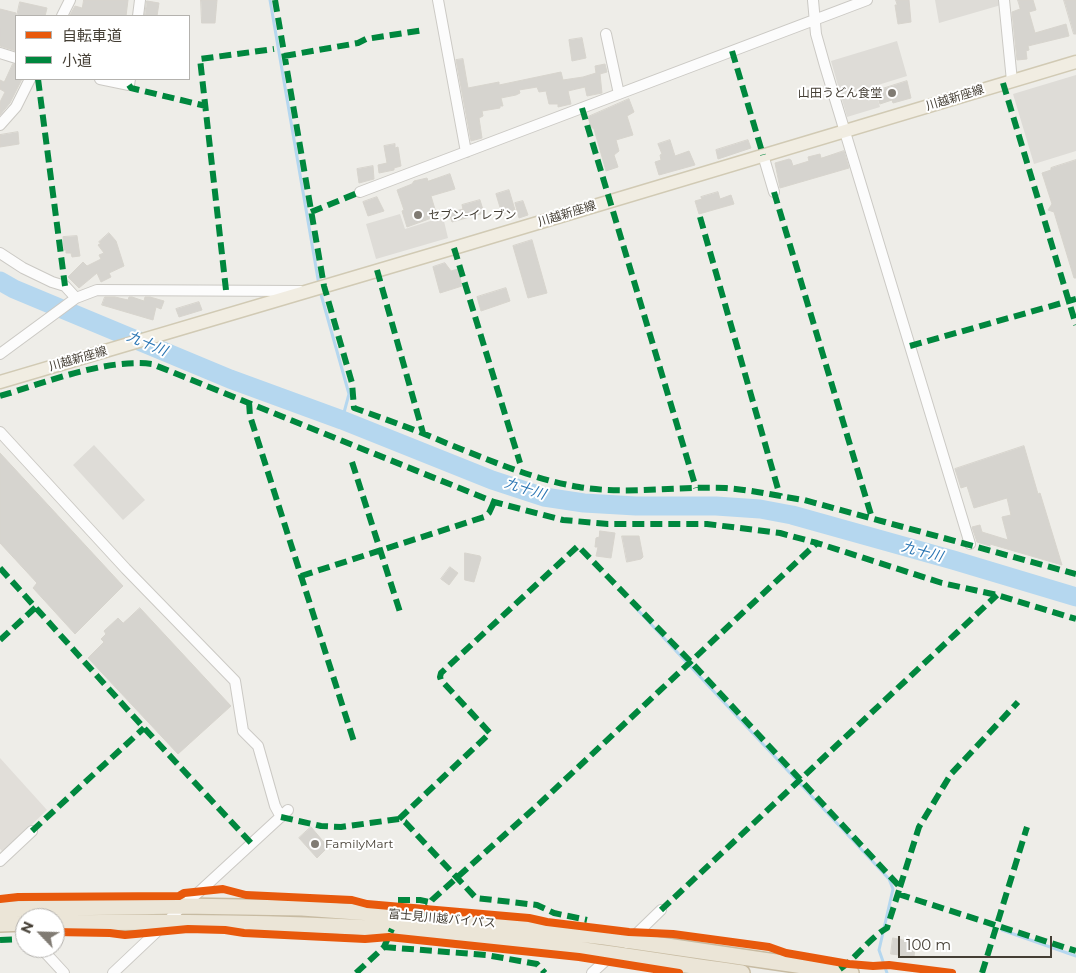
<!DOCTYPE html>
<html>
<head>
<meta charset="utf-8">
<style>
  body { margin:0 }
  #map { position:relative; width:1076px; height:973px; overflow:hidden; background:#eeede8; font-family:Montserrat,"Noto Sans JP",sans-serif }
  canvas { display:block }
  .legend { position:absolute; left:15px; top:15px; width:175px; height:65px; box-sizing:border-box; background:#fff; border:1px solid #b4b2ae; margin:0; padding:6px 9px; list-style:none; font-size:15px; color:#443e34 }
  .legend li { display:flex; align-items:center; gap:10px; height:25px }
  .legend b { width:25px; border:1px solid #b4b2ae }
  .north { position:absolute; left:15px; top:908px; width:50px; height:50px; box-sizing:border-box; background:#fff; border:1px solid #b4b2ae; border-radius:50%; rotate:294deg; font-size:14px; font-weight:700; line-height:20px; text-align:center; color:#443e34 }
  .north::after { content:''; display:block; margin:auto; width:18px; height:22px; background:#807b73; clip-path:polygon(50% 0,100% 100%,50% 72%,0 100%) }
  .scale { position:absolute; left:898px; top:936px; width:154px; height:22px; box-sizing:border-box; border:2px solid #443e34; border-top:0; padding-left:6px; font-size:15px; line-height:18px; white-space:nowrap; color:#443e34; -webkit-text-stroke:4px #fff; paint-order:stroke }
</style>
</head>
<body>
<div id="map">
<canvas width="1076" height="973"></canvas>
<ul class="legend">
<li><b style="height:6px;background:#e8590c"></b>自転車道</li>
<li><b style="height:6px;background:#00873e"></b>小道</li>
</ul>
<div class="north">N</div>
<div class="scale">100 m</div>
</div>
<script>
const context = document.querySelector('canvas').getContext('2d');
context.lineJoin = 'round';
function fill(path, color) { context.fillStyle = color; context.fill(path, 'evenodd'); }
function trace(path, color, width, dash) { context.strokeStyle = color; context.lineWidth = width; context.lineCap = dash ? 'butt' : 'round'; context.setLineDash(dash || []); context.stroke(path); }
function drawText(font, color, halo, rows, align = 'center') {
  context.font = font + ' Montserrat,"Noto Sans JP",sans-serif'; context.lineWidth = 4; context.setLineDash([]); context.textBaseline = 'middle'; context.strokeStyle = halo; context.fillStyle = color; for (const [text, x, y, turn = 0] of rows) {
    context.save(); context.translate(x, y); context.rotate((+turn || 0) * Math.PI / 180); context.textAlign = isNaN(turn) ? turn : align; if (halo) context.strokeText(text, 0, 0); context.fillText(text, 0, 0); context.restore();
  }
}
const industrial = new Path2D(`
  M0 758 47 810 3 852 0 849Z`);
const parking = new Path2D(`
  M935 0H1001V5L939 23Z
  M897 41 907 76 878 85 879 88 875 89 880 107 847 117 831 61Z
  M1076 75V151L1034 164 1013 94Z
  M400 214 405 229 443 217 448 238 376 259 366 224Z
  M94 445 145 500 123 520 73 465Z`);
const stream = new Path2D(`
  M270 0 319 285
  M320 291 349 394 342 420
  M634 606 889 879 893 889 879 950 887 973
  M1002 930 1076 956`);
const river = new Path2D(`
  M0 281 14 289 230 379 342 420 492 480 544 497 584 503 636 506H716L760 509 792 515 953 560 1076 597`);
const building = new Path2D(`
  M84 0H128L126 16H76L70 15 75 6 82 8Z
  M201 0H217L215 23H202Z
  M896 0H909L911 22 898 24 895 5H897Z
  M1018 0H1033L1036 10 1029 12 1035 33 1066 24 1069 36 1028 46 1029 50 1026 51 1027 59 1017 60 1012 12 1020 9Z
  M1064 0H1076V34H1074Z
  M147 1 159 3 157 16 145 15Z
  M20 2 47 8 45 16H17Z
  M0 9 16 13V51L0 46Z
  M582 38 586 58 572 61 569 40Z
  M463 59 468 88 499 82V85L561 72 563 80 583 77 596 73 595 66 605 64 607 72 600 74 602 93 587 96 585 87 568 91 571 104 558 107V104H549L546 91 539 92 537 87 519 90 520 93 516 95 501 98 503 106H500V108L482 111 483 116 479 118 482 138 471 141 456 60Z
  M13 64 16 65V79H22L10 103 0 115V102L5 92 0 89V80L4 82Z
  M907 81 911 98 893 103 892 100 880 104 876 91Z
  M629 99 634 112 627 116 633 135 616 140 619 151 614 155 618 167 606 171 594 129 591 127 588 117Z
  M18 132 19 144 0 147V135Z
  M670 140 675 156 689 151 695 165 659 175 655 162 661 160 660 155 662 154 658 144Z
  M748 140 751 148 718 159 716 150Z
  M395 144V148L398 147 401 166 394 168V170L379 173 378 165 387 163 384 146Z
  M844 151 849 168 780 188 775 163 789 159 791 160 793 166 809 161 808 157 820 154 821 158Z
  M1076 160V278H1074L1054 212 1048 210 1052 204 1042 173 1051 170V168Z
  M373 166 374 179 359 183 357 169Z
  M450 174 455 189 431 196 437 216 407 227 402 211 404 210 397 190 412 184 414 181 427 178 428 181Z
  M509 190 515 210 502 214 496 194Z
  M718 192 720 199 731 195 734 204 699 214 695 201 702 199 701 197Z
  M377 197 384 211 368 216 363 202Z
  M480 200 484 213 452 222 449 213 463 209 462 205Z
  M523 201 528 215 519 218 515 203Z
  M109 233 116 241 124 266 109 273 111 277 101 282 97 273 79 288 68 277 83 262 87 266 101 259 99 255 104 253 98 245 101 243 99 242Z
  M77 236 80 256 72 257 71 253H66V250H64L63 237Z
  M532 240 547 293 528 298 513 246Z
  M445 263 451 271 458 269 462 286 440 293 433 267Z
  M506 288 510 301 481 311 477 297Z
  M105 297H115L128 300 129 297H132L144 301 145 297H150L164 301 161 309 156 307 153 320 102 305Z
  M199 302 202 310 179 317 176 309Z
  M1024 446 1038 494 1040 493 1062 565 990 544V546L977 542 972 527 980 525 982 532 1008 540 1002 517 1011 515 1007 498 974 508 967 486 961 488 955 469Z
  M0 453 123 586 75 634 33 588 37 583 0 543Z
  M600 531 615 533 611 558 596 556 598 547H595L596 538 599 537Z
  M622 536H639L643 557 641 559 627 562Z
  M465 553 480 556 481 558 474 582 465 580Z
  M450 567 458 573 449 585 441 579Z
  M140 608 231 706 178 754 88 658 104 642 101 639 106 634 104 631 118 618 123 623Z
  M311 827 328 847 317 858 299 838Z
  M893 938 912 942 911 947H915L914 957 891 954Z`);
const minor = new Path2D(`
  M438 0 466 152
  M813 0 816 34 825 66 970 544
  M1004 0 1012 81
  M62 16 70 0
  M138 16 140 0
  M606 34 619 94
  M0 53 16 58
  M100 79 129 85 130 79
  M0 125 16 107 30 79
  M763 155 774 192
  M360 192 867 0
  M0 253 23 268 52 282 65 286 76 298
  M0 354 76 298 97 290 300 291
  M0 432 126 569 235 681 243 731 258 746 275 806 281 817
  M0 861 32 831
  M627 943 661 910
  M41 948 64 973
  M113 973 168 921 182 906 199 892 288 810
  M592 973 615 952`);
const major = new Path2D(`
  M0 382 454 248 1076 62`);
const highway = new Path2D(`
  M0 909 182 906 302 908 425 917 605 937 851 973
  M55 923C184 921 313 922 441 933 542 942 642 959 742 973
  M0 924 25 923`);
const quiet = new Path2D(`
  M275 0 324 286 352 383 354 408C385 419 416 430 446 443 489 460 532 479 579 487 627 495 677 486 726 488 752 490 778 496 804 500L1076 574
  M732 51 763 155
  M284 56 358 43 366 39 424 30
  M38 79 65 286
  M1003 83 1076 325
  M129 85 131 88 206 106
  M582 108 696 488
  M774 192 872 518
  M311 212 360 192
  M700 217 780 496
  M454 248 520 463
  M377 270 423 433
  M226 290 200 59 274 49
  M910 346 1076 299
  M0 396C44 383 107 358 152 364L494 502 563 520 608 524H707L780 533 817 543 942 583 997 595 1076 619
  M249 402 250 416 355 745
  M352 462 400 612
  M0 568 144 728 252 844
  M301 576 484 517 489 513 494 502
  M0 640 36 607
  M281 817 321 826 341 827 399 819 405 822 476 898 537 905 554 913 587 920
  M399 819 490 733 441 680 440 677 441 673 578 546 691 662 900 887 887 928C868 939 856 959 837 971
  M32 831 144 728
  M900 887 919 827 951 774 1018 702
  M898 894 1076 951
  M398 900H420L430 902
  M661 910 997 595
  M425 917 426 909 432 900 539 804 817 543
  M0 940 25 939
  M384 947 486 955 537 964 545 973
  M356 973 384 947 392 929
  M982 973 1027 827`);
const cycleway = new Path2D(`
  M0 899 18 897 179 896 184 893 223 889 246 895 352 900 367 904 529 918 547 922 629 932 673 934 769 947 786 953 849 964 873 966 889 965 952 973
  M55 932 110 933 125 935 188 929 225 930 244 933 365 939 389 937 579 957 679 973`);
const markers = [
  [892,93,5,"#807b73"],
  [418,215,5,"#807b73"],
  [315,844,5,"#807b73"]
];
const poiNames = [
  ["山田うどん食堂",882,93,"right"],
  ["セブン-イレブン",428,215],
  ["FamilyMart",325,844]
];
const streetNames = [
  ["川越新座線",955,98,-17],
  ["川越新座線",567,214,-17],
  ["川越新座線",78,359,-16],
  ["富士見川越バイパス",442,919,5]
];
const waterNames = [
  ["九十川",147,344,23],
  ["九十川",525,489,18],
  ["九十川",922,552,15]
];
fill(industrial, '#e1ded9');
fill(parking, '#dedcd7');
trace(stream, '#b5d7ef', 3);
trace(river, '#b5d7ef', 19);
fill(building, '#d6d4cf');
trace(building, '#d7d4cd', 1);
trace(minor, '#cbc9c4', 12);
trace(major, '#d1cab4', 15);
trace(highway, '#c7bba2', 18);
trace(minor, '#fcfcfc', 10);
trace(major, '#f1ede2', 12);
trace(highway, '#ebe5d7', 15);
trace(quiet, '#00873e', 6, [12, 6]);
trace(cycleway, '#e8590c', 8);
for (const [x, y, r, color] of markers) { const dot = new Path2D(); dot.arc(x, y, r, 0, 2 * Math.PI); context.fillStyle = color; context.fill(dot); trace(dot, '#fff', 2); }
drawText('12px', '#443e34', '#fff', poiNames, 'left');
drawText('12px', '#443e34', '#fff', streetNames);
drawText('italic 14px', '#2a75b3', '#fff', waterNames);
</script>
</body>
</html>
